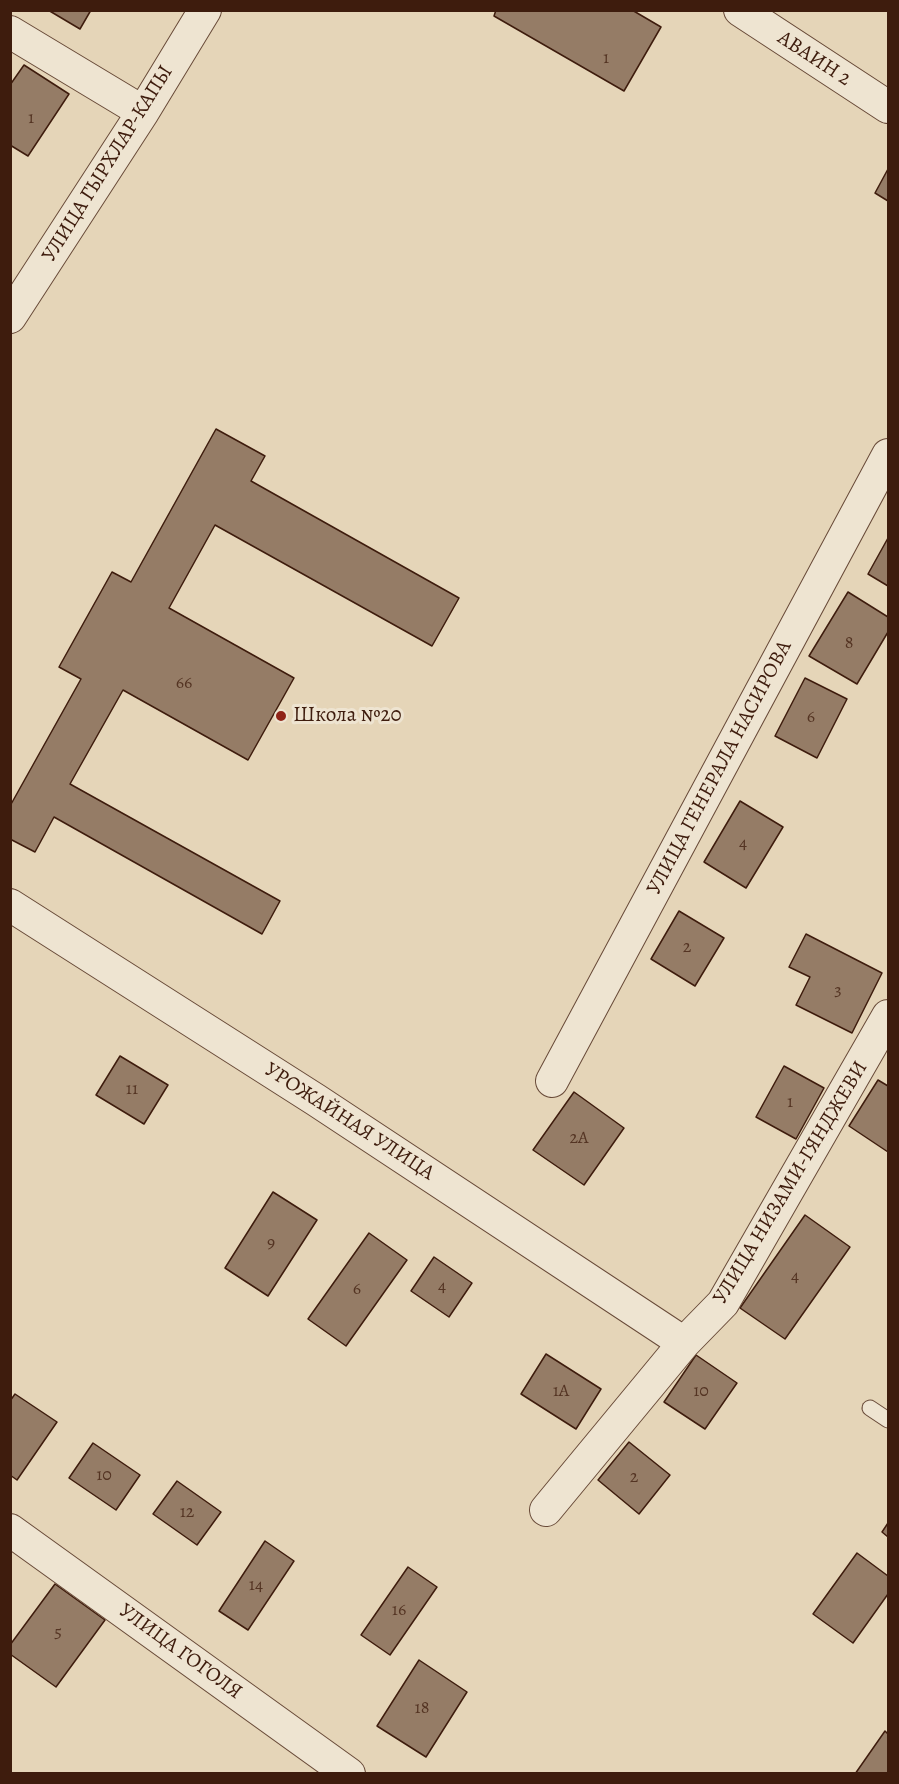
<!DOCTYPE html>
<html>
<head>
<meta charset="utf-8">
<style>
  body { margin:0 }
  #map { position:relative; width:899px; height:1784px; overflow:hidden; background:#e5d5b8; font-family:Alegreya,serif }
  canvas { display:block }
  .frame { position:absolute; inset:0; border:12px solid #3e1c0d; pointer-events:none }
</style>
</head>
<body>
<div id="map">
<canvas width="899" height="1784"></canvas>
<div class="frame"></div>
</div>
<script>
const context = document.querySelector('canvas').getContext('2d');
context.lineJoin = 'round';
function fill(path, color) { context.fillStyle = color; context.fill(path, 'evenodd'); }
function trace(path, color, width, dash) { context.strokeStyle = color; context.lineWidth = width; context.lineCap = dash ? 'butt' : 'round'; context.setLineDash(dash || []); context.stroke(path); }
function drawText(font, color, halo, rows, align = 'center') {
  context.font = font + ' Alegreya,serif'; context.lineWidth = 6; context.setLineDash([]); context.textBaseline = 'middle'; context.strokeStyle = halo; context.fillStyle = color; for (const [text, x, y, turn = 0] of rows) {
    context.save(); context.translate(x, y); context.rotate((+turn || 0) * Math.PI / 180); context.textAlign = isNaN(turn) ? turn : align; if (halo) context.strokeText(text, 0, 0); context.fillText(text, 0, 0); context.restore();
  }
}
const building = new Path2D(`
  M48 10H91L80 29Z
  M496 10H632L661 27 624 91 494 16Z
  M24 65 69 94 28 156 10 145V85Z
  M888 169V201L875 193Z
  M216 429 265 456 251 481 459 598 432 646 215 525 169 608 294 678 248 760 123 690 70 784 280 901 262 934 54 817 35 852 10 839V806L81 679 59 667 112 572 131 582Z
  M888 538V586L868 574Z
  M848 592 888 617V632L857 684 809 656Z
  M805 678 847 699 817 758 775 736Z
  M740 801 783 827 746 888 704 862Z
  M679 911 724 938 695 986 651 959Z
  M806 934 882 973 852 1033 796 1005 810 977 789 967Z
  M120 1056 168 1085 144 1124 96 1095Z
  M784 1066 824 1088 796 1139 756 1117Z
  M878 1080 888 1086V1152L849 1126Z
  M574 1092 624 1128 584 1185 533 1150Z
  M273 1192 317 1220 268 1296 225 1268Z
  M805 1215 850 1247 785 1339 740 1308Z
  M369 1233 407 1260 346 1346 308 1319Z
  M434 1257 472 1283 449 1317 411 1291Z
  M546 1354 601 1389 576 1429 521 1394Z
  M696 1355 737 1383 705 1429 664 1402Z
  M15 1394 57 1422 17 1480 10 1475V1401Z
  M629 1442 670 1475 639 1514 598 1480Z
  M93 1443 140 1475 116 1510 69 1478Z
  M177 1481 221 1512 197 1545 153 1514Z
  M888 1523V1537L882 1532Z
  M265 1541 294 1561 248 1630 219 1611Z
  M857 1553 888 1576V1594L853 1643 813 1614Z
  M408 1567 437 1587 390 1655 361 1635Z
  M55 1584 105 1620 56 1687 10 1654V1645Z
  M419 1660 467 1692 426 1757 377 1726Z
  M885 1731 888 1734V1774H855Z`);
const service = new Path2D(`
  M870 1408 888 1420`);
const minor = new Path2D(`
  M740 10 888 107
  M10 32 143 112
  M10 317 143 112 205 10
  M10 905 316 1100 684 1343
  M552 1081 888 455
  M546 1510 684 1343 723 1303 888 1016
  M10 1530 349 1774`);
const markers = [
  [281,716,6,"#8f2418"]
];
const numberNames = [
  ["1",606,59],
  ["1",31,119],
  ["8",849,644],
  ["66",184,684],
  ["6",811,718],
  ["4",743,844],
  ["2",687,948],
  ["3",838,991],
  ["11",132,1090],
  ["1",790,1103],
  ["2А",579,1139],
  ["9",271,1244],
  ["4",795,1277],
  ["4",442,1287],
  ["6",357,1290],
  ["1А",561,1392],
  ["10",701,1392],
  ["10",104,1476],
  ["2",634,1478],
  ["12",187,1513],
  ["14",256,1586],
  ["16",399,1611],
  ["5",58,1633],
  ["18",422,1709]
];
const streetNames = [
  ["АВАИН 2",814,59,33],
  ["УЛИЦА ГЫРХЛАР-КАПЫ",108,164,-58],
  ["УЛИЦА ГЕНЕРАЛА НАСИРОВА",720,768,-62],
  ["УРОЖАЙНАЯ УЛИЦА",349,1122,33],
  ["УЛИЦА НИЗАМИ-ГЯНДЖЕВИ",791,1183,-59],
  ["УЛИЦА ГОГОЛЯ",180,1652,36]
];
const poiNames = [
  ["Школа №20",293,716]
];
fill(building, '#957c66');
trace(building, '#3e1c0d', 1.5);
trace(service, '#684a38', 17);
trace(minor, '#684a38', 34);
trace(service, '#eee4d1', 15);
trace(minor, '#eee4d1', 32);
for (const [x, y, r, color] of markers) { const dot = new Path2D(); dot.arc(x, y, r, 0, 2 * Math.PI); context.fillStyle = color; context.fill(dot); trace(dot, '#eee4d1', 2); }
drawText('18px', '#543423', null, numberNames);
drawText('21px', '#3e1c0d', '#eee4d1', streetNames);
drawText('21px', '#3e1c0d', '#eee4d1', poiNames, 'left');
</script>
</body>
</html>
